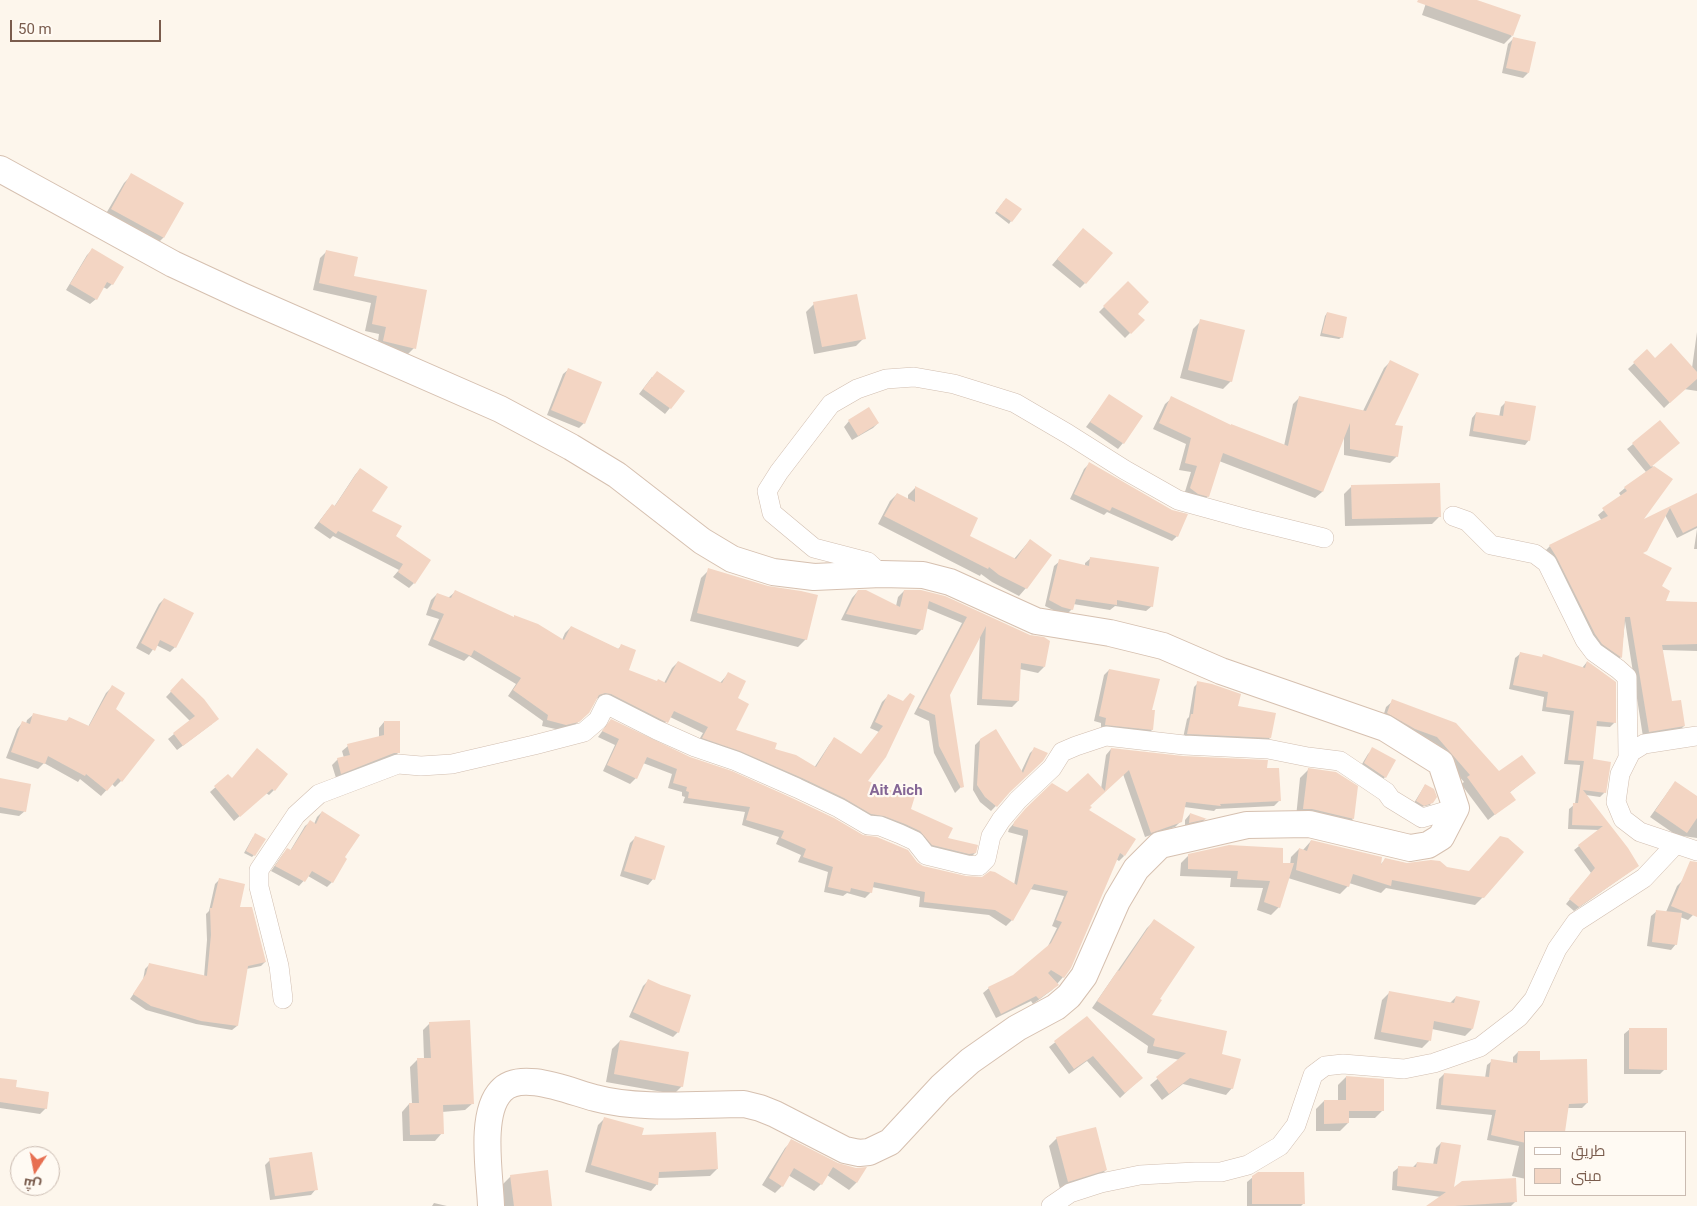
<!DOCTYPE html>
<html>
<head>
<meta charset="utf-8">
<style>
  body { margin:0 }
  #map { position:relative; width:1697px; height:1206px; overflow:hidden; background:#fdf6ec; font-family:Roboto,Cairo,sans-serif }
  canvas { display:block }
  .legend { position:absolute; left:1524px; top:1131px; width:162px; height:65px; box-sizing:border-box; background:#fffaf3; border:1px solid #cabbb1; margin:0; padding:6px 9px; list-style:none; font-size:15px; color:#7a5c4d }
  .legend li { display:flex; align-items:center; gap:10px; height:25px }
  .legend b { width:25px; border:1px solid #cabbb1 }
  .north { position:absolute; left:10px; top:1146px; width:50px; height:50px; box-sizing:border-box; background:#fffaf3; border:1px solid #cabbb1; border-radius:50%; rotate:191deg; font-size:14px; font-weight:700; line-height:20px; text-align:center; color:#7a5c4d }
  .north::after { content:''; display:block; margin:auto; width:18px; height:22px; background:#e76f51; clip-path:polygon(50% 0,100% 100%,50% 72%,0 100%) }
  .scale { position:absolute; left:10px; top:20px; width:151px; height:22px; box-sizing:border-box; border:2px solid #7a5c4d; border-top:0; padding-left:6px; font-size:15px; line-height:18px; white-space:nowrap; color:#7a5c4d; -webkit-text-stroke:4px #fffaf3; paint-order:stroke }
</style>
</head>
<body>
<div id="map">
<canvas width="1697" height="1206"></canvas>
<ul class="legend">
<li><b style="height:6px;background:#fff"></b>طريق</li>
<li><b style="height:14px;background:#f3d5c3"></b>مبنى</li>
</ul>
<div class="north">ش</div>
<div class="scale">50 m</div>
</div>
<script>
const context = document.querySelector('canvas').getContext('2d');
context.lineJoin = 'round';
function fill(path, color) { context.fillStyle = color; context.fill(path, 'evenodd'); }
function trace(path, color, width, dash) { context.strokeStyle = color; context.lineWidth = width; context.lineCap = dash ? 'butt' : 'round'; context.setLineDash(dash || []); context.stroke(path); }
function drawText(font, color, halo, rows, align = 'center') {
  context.font = font + ' Roboto,sans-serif'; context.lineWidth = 4.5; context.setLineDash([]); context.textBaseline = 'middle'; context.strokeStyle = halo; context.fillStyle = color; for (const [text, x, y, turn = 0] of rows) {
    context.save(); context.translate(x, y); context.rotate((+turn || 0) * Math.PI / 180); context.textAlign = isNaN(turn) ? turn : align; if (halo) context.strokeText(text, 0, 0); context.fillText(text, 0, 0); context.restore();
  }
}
const shadow = new Path2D(`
  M1427 0H1473L1512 36 1504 44 1422 15Z
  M1513 39 1528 73 1523 78 1502 73 1508 44Z
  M132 175 182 203 163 238 155 246 104 217 124 183Z
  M1004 201 1011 221 1009 224 995 213Z
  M1078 235 1085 283 1080 288 1052 265Z
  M92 250 112 284 107 289 103 287 96 299 90 304 66 290 87 255Z
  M327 251 352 277 426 291 414 348 407 355 377 348 379 334 365 331 371 303 313 290 320 258Z
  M1128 283 1136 314 1143 320 1125 338 1099 312Z
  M814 304 864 338 856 346 814 354 806 312Z
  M1327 313 1342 337 1339 339 1320 336 1325 316Z
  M1201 321 1231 381 1223 389 1180 378 1193 329Z
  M1697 332V391L1684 389 1664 408 1628 369 1647 351 1655 360 1692 368Z
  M1390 362 1397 456 1390 463 1344 455V434L1322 492 1315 498 1219 461 1208 496 1201 503 1184 495 1191 472 1179 470 1186 444 1153 429 1165 404 1172 398 1231 426 1284 446 1293 404 1299 398 1363 411 1384 368Z
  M569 369 584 423 579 428 547 415 563 374Z
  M652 377 683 392 665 414 639 394Z
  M1110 395 1123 443 1118 449 1086 427Z
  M1505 403 1529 440 1525 445 1469 436 1472 418 1476 413 1499 417 1501 407Z
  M849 421 878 423 873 428 852 440 844 427Z
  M1660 422 1652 466 1671 479 1641 522 1697 494V528L1677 538 1665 515 1611 537 1660 587 1664 602 1697 603V651L1662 650 1671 702 1684 726 1678 732 1643 737 1625 621 1621 657 1615 663 1597 649 1544 552 1550 546 1602 521 1598 515 1621 496 1619 493 1625 488 1646 472 1627 449Z
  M1089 464 1177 536 1172 541 1107 512 1104 515 1070 499 1084 469Z
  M360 469 371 511 395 536 414 583 409 588 393 577 399 570 333 536 330 539 314 528 327 511 332 505 334 507 355 475Z
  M1352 486 1440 516 1432 524 1345 526 1344 494Z
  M915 488 968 536 1014 559 1030 540 1026 588 1019 596 992 582 981 574 980 576 878 524 890 501 897 494 908 500V495Z
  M1697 529V549H1694Z
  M1091 558 1152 606 1146 611 1115 606 1110 610 1073 604 1072 609 1067 614 1057 612 1045 606 1054 566 1060 561 1085 567V563Z
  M709 570 806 639 798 647 690 621 701 578Z
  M858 591 896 606 898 597 904 591 1029 636 1044 667 1038 673 1020 669 1018 701 1012 707 977 705 980 634 948 695 962 786 955 793 934 753 929 721 914 714 962 623 926 608 922 629 916 635 841 620 852 598Z
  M455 592 562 640 565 633 571 627 618 649 621 646 627 671 657 682 664 683 672 668 678 662 720 683 728 674 736 698 735 730 814 768 829 745 834 739 861 755 879 732 870 728 882 702 888 696 902 702 866 782 910 810 946 839 975 853 969 859 927 850 697 743 703 733 670 717 661 728 599 698 595 699 582 719 572 727 560 730 542 726 543 721 508 696 516 684 469 656 464 661 428 645 439 619 426 615 431 600 437 594 448 598Z
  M164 599 175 647 170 652 156 645 149 655 136 648 159 604Z
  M1520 654 1582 668 1587 662 1615 722 1610 727 1595 726 1591 761 1605 792 1600 797 1586 795 1638 866 1574 911 1566 904 1591 873 1574 850 1600 830 1568 829 1569 809 1575 804 1580 765 1564 764 1570 715 1542 711 1544 697 1509 689 1515 658Z
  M1109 670 1152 730 1147 735 1101 730V723L1094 721 1104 675Z
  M182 680 212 724 177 750 168 739 190 721 166 697Z
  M1198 683 1270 738 1266 742 1183 738 1187 719 1189 717 1194 687Z
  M112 687 121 781 115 787 112 784 101 796 80 779 78 782 44 763 38 769 6 758 17 729 22 723 26 724 27 720 33 715 65 722 70 718 88 727 106 693Z
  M1393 701 1499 773H1534L1509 793 1514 799 1488 820 1461 784 1464 782 1430 743 1382 720 1386 707Z
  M384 722 399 752 393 758 336 778 332 765 338 759 344 758 342 751 348 746 379 737V728Z
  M606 726 690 758 862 836 923 867 966 877 1014 885 1023 836 1008 832 1009 829 1021 815 1067 793 1101 789 1106 755 1111 749 1265 769 1279 801 1274 806 1216 809 1214 811 1184 807 1181 821 1175 827 1145 837 1123 774 1089 806 1087 811 1124 856 1119 861 1116 859 1063 977 1052 990 1033 1004 1031 1001 996 1018 983 993 989 988 1013 976 1047 948 1057 928 1052 926 1064 896 1030 889 1012 920 1006 926 989 915 919 907 920 897 872 887 871 892 865 898 847 893 843 896 824 892 828 872 798 862 801 855 776 844 779 837 742 825 745 812 683 803 685 797 682 796V792L668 788 672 774 643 763 636 778 630 784 603 771 615 745 598 737Z
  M980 740 1021 772 1030 753 1035 748 1046 754 991 811 980 802 973 790 975 745Z
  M1373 749 1394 761 1385 777 1380 783 1359 769 1368 754Z
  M252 755 274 790 269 795 266 793 234 821 210 792 228 776 232 780Z
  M1308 770 1353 819 1345 827 1296 817 1300 778Z
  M0 781 25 811 19 816 0 813Z
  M1676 783 1697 806V838L1676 835 1650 817 1670 789Z
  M1425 785 1432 802 1430 805 1421 807 1414 803Z
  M322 812 343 858 332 882 327 887 308 876 299 886 271 871 283 854 288 849 290 851 305 826 310 822 314 824 317 817Z
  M1190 814 1205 819 1201 824 1185 827V820Z
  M253 837 254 855 252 857 244 853Z
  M635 838 653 879 648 885 620 876 630 843Z
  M1311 841 1380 865 1386 859 1483 897 1475 905 1386 888 1381 893 1349 883 1348 886 1340 894 1288 878 1279 907 1271 915 1257 910 1263 888 1230 887 1231 878 1180 876 1181 863 1189 855 1290 865 1291 857 1299 849 1303 850Z
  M220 879 238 908 265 962 261 966 246 969 237 1026 232 1030 196 1024 146 1010 130 999 143 980 145 969 150 964 204 977 207 940 206 914 209 911 215 884Z
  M1682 881 1697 886V906L1693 915 1688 920 1680 917 1676 944 1671 950 1647 946 1651 916 1657 911 1666 912 1677 886Z
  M1154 921 1158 999 1150 1016 1220 1055 1232 1088 1226 1095 1183 1084 1162 1100 1150 1085 1180 1060 1147 1053 1148 1046 1092 1008 1147 928Z
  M648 981 678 1032 673 1037 629 1017 643 986Z
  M1389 993 1449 1004 1456 997 1472 1029 1465 1036 1432 1029 1429 1041 1422 1048 1374 1039 1382 1000Z
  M1087 1018 1136 1083 1120 1098 1087 1061 1069 1074 1049 1047Z
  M430 1023 473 1103 465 1110 442 1112V1133L435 1141H403L402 1112 409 1104H412L410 1067 417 1060 424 1059 423 1030Z
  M1630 1029 1665 1069 1660 1074H1624V1034Z
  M620 1041 682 1086 674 1094 606 1082 612 1049Z
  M1518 1052 1538 1062 1587 1103 1582 1108H1567L1564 1132H1526V1179L1512 1176 1519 1146 1487 1140 1492 1115 1436 1109 1439 1079 1444 1074 1485 1078 1487 1065 1492 1061 1513 1064V1057Z
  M1346 1077 1383 1110 1375 1118H1348V1123L1340 1131H1316V1109L1324 1101H1338V1085Z
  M0 1079 46 1108 40 1114 0 1108Z
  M605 1118 640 1136 717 1169 710 1176 658 1178 657 1184 651 1191 585 1172 598 1125Z
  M1057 1138 1106 1170 1098 1178 1060 1189 1049 1146Z
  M792 1141 838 1165 856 1169H865L856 1183 849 1190 827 1175 821 1184 814 1191 788 1175 782 1186 775 1193 762 1185 785 1148Z
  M1441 1143 1452 1189 1516 1201 1511 1206H1428L1441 1197 1392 1190 1393 1172 1398 1168H1412L1417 1163 1433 1165 1436 1148Z
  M270 1160 316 1189 311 1195 270 1200 265 1165Z
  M511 1176 551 1206H503L501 1186Z
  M1253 1177 1304 1203 1301 1206H1247V1182Z
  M434 1203 447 1206H432Z`);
const building = new Path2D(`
  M1418 0H1477L1521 15 1513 36 1417 2Z
  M1513 37 1536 42 1529 73 1506 68Z
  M131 173 184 203 164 238 111 209Z
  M1006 198 1022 209 1012 222 996 211Z
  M1083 228 1113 253 1086 284 1057 259Z
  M92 248 124 267 113 285 107 282 97 300 70 284Z
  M326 250 358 257 354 276 427 290 416 349 383 341 386 327 372 324 377 296 319 283Z
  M1128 281 1149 302 1138 314 1145 320 1131 334 1103 306Z
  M857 294 866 339 822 347 813 302Z
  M1327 312 1347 317 1343 338 1322 333Z
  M1200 319 1245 330 1232 382 1188 370Z
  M1671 343 1697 372V379L1670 403 1633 362 1647 349 1655 358Z
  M1390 360 1419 374 1395 425 1403 426 1398 457 1350 449V423L1323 492 1223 453 1209 497 1198 494 1190 488 1197 466 1185 463 1191 438 1159 423 1171 396 1231 425V424L1288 446 1299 396 1366 411Z
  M568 368 602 382 585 424 551 410Z
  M657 371 685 391 671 409 643 389Z
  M1109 394 1143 416 1124 444 1090 422Z
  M1505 401 1536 406 1530 441 1473 431 1476 412 1503 416Z
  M869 407 879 423 858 436 848 420Z
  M1660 420 1680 443 1651 467 1632 443Z
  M1089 462 1172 510 1188 514 1178 537 1112 507 1110 511 1074 494Z
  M1654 466 1673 479 1644 519 1697 493V526L1683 533 1670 508 1647 551 1643 553 1672 568 1662 586 1670 591 1666 601 1697 602V644L1662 645 1672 701 1681 700 1685 726 1649 732 1630 617H1625L1622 658 1602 644 1595 634 1557 558 1549 545 1608 516 1602 508 1627 491 1624 487Z
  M360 468 388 487 372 511 402 526 396 536 431 560 415 584 398 572 403 564 338 531 336 534 319 522 332 504 335 506Z
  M1440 483 1441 517 1352 519 1351 485Z
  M915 486 978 518 970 536 1016 559 1030 539 1052 555 1027 589 999 575 989 567 988 569 884 516 897 493 915 502Z
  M1090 557 1159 567 1153 607 1117 600V605L1076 599 1073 610 1062 607 1049 600 1059 559 1089 566Z
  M708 568 768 586 801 591 818 595 807 640 697 613Z
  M455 590 514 617V615L538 624 564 640 571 626 619 649 621 644 636 650 629 670 657 681 658 679 666 683 678 661 722 683 728 672 746 681 738 698 749 704 736 730 777 743 775 749 796 755 816 767 834 737 861 754 883 726 875 722 888 694 903 701 910 693 915 696 886 757 868 781 890 790 915 796 911 809 953 828 948 838 978 845 976 853 969 854 932 845 920 831 905 824 884 816 871 814 844 798 802 778 740 751 702 738 708 727 674 711 668 723 611 694 605 693 599 695 589 713 579 722 566 725 547 720 548 715 513 690 521 678 474 650 471 656 433 639 444 614 431 609 437 593 451 598Z
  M858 590H866L900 607 904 590H921L945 596 1030 635 1044 637 1050 641 1045 667 1021 663 1019 701 982 699 986 626 950 695 964 787 961 788 939 746 935 715 919 708 967 617 929 601 923 630 846 614Z
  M164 598 194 613 176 648 160 640 155 651 141 643Z
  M1520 652 1542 657 1543 654 1585 668 1587 661 1616 682V723L1597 721 1593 759 1611 762 1606 793 1583 790 1628 848 1639 866 1579 907 1569 899 1595 868 1578 845 1603 826 1572 825 1573 803H1578L1584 761 1568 760 1574 711 1546 707 1548 692 1513 685Z
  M1109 669 1160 679 1152 710H1155L1153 730 1105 725 1106 718 1099 716Z
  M182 678 204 699 219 719 183 746 173 733 195 716 170 691Z
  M1197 681 1212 684 1241 694 1238 706 1276 713 1271 738 1187 734 1191 714H1193Z
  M112 685 125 693 116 709 155 740 122 782 118 778 107 791 86 774 85 776 48 756 45 764 11 752 22 721 30 724 33 713 67 721 69 717 89 726Z
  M1392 699 1456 723 1499 771 1522 755 1536 773 1510 792 1516 800 1495 815 1467 777 1470 775 1437 737 1415 729 1387 713Z
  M611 719 690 757 732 771 792 798 834 818 863 835 877 837 908 850 917 862 923 866 966 876 982 877 990 871 995 872 1017 885 1028 834V830L1013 826 1014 822 1026 808 1052 783 1067 792 1088 773 1105 791 1111 748 1183 756 1268 760 1267 768H1279L1281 801 1220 804 1221 806 1186 802 1182 822 1151 833 1129 770 1090 806 1092 807 1089 810 1136 839 1125 856 1120 853 1071 968 1064 978 1051 970 1048 973 1059 985 1039 999 1036 996 1001 1014 988 987 1013 975 1051 943 1062 922 1056 920 1068 891 1034 884 1013 921 995 910 924 902 925 892 874 882 872 893 851 888 850 892 828 887 833 867 803 857 806 849 781 838 784 831 746 820 750 807 688 798 689 792 686 791 687 787 673 783 677 769 647 757 637 779 607 765 619 739 602 731Z
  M384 721H400V753H394L341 774 337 758 350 755 347 744 384 735Z
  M996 729 1023 773 1034 747 1048 753 1043 761 1010 792 997 807 985 797 977 785 980 739Z
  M1372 747 1396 760 1386 778 1364 763Z
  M257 748 288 774 275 791 272 789 240 817 214 786 228 774 232 778Z
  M1308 768 1336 772 1358 786 1354 819 1312 809H1303Z
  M0 778 31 784 26 812 0 807Z
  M1675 781 1697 796V818L1687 833 1655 811Z
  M1425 784 1434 789 1437 797 1433 803 1424 806 1416 801Z
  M322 811 360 835 345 857 347 859 333 883 312 871 305 882 275 866 287 848 291 850 310 820 316 824Z
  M1190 813 1207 819 1189 823Z
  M255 833 266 839 255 856 246 851Z
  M635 836 665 846 655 880 624 871Z
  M1500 836 1508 838 1524 852 1484 898 1392 880 1391 886 1353 874 1349 887 1296 870 1299 848 1307 851 1311 840 1382 857 1381 865 1385 858 1407 863 1431 860 1440 861 1447 867 1469 871Z
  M1229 845 1283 848V863H1294L1280 908 1264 902 1270 881 1237 879 1238 871 1188 869V854Z
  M1690 861 1697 862V917L1671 906Z
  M219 878 245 884 240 907H252L266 962 248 966 238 1026 201 1021 151 1006 133 994 146 974 149 963 207 976 211 935 210 908H212Z
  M1656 910 1682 913 1677 945 1652 942Z
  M1154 919 1195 947 1160 999 1162 1000 1152 1015 1227 1031 1222 1054 1241 1059 1233 1089 1190 1078 1169 1094 1156 1077 1186 1053 1153 1046 1155 1039 1097 1001 1118 970 1119 971Z
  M648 979 661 985 691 995 679 1033 633 1012Z
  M1389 991 1454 1003 1456 996 1480 1001 1473 1029 1434 1021 1431 1041 1381 1032Z
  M1087 1016 1143 1078 1125 1093 1093 1056 1074 1069 1054 1041Z
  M470 1020 474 1104 443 1105 444 1134 410 1135 409 1103H419L417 1058H431L429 1022Z
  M1629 1028H1667V1070L1629 1069Z
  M620 1040 689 1052 683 1087 614 1074Z
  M1518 1051H1540V1060L1587 1059 1588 1103 1569 1104 1565 1132H1526V1143L1491 1135 1496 1110 1441 1105 1444 1073 1489 1077 1491 1059 1517 1063Z
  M1346 1076 1384 1079V1111H1349V1123L1324 1124V1100H1346Z
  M0 1078 17 1080 16 1087 49 1092 47 1109 0 1102Z
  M604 1117 644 1128 642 1135 716 1132 718 1169 659 1172 658 1185 591 1165Z
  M1096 1127 1107 1170 1068 1182 1056 1137Z
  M791 1139 838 1163 856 1168 867 1167 857 1183 833 1167 822 1185 794 1168 783 1187 769 1178Z
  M1441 1142 1461 1145 1454 1187 1462 1181 1516 1178 1517 1202 1454 1206H1426L1446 1192 1397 1186 1398 1166 1416 1167 1417 1162 1437 1164Z
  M312 1152 318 1190 275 1196 269 1158Z
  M548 1170 552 1206H514L510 1175Z
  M1258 1172H1304L1305 1204H1252V1176Z`);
const minor = new Path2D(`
  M1453 516 1467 521 1491 545 1535 554 1547 563 1585 640 1594 652 1618 669 1627 677 1628 758
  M881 574 868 562 814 548 772 513 767 491 779 472 831 404 857 389 886 379 914 377 954 384 1015 403 1068 434 1125 470 1178 500 1247 519 1324 538
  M1697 736 1644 744 1631 752 1620 774 1616 802 1623 819 1640 832 1697 851
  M283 999 279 966 259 887V870L296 815 319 794 398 764 421 766 452 764 534 745 584 732 598 720 606 704 657 730 695 747 736 761 797 788 839 808 868 825 880 826 900 834 915 841 926 855 967 865 979 866 986 859 991 836 1001 820 1018 800 1052 768 1062 752 1076 746 1106 736 1184 745 1268 749 1308 757 1340 761 1386 792 1391 799 1422 818 1456 808
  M1051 1206 1070 1193 1101 1183 1140 1175 1195 1172H1221L1248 1165 1280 1146 1296 1125 1313 1075 1325 1066 1343 1064 1404 1069 1434 1063 1480 1047 1519 1017 1534 999 1557 949 1576 922 1644 878 1675 845`);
const secondary = new Path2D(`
  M0 169 173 264 242 296 500 409 571 447 617 475 702 541 732 559 773 572 814 577 881 574 923 575 950 582 1036 621 1110 633 1163 646 1221 671 1385 728 1441 763 1456 808 1441 837 1428 845 1410 848 1309 824 1247 825 1160 845 1136 869 1117 901 1084 976 1069 996 1056 1007 1017 1028 970 1061 941 1087 890 1142 869 1152 859 1153 845 1150 775 1114 760 1108 744 1104C699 1104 638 1110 595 1098 571 1092 520 1069 501 1091 479 1114 490 1175 491 1206`);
const quarterNames = [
  ["Ait Aich",896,791]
];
fill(shadow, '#0003');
fill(building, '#f3d5c3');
trace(minor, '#d1beb0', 20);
trace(secondary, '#d6c0b0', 28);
trace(minor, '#fff', 19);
trace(secondary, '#fff', 26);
drawText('bold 15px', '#846695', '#fffaf3', quarterNames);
</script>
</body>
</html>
